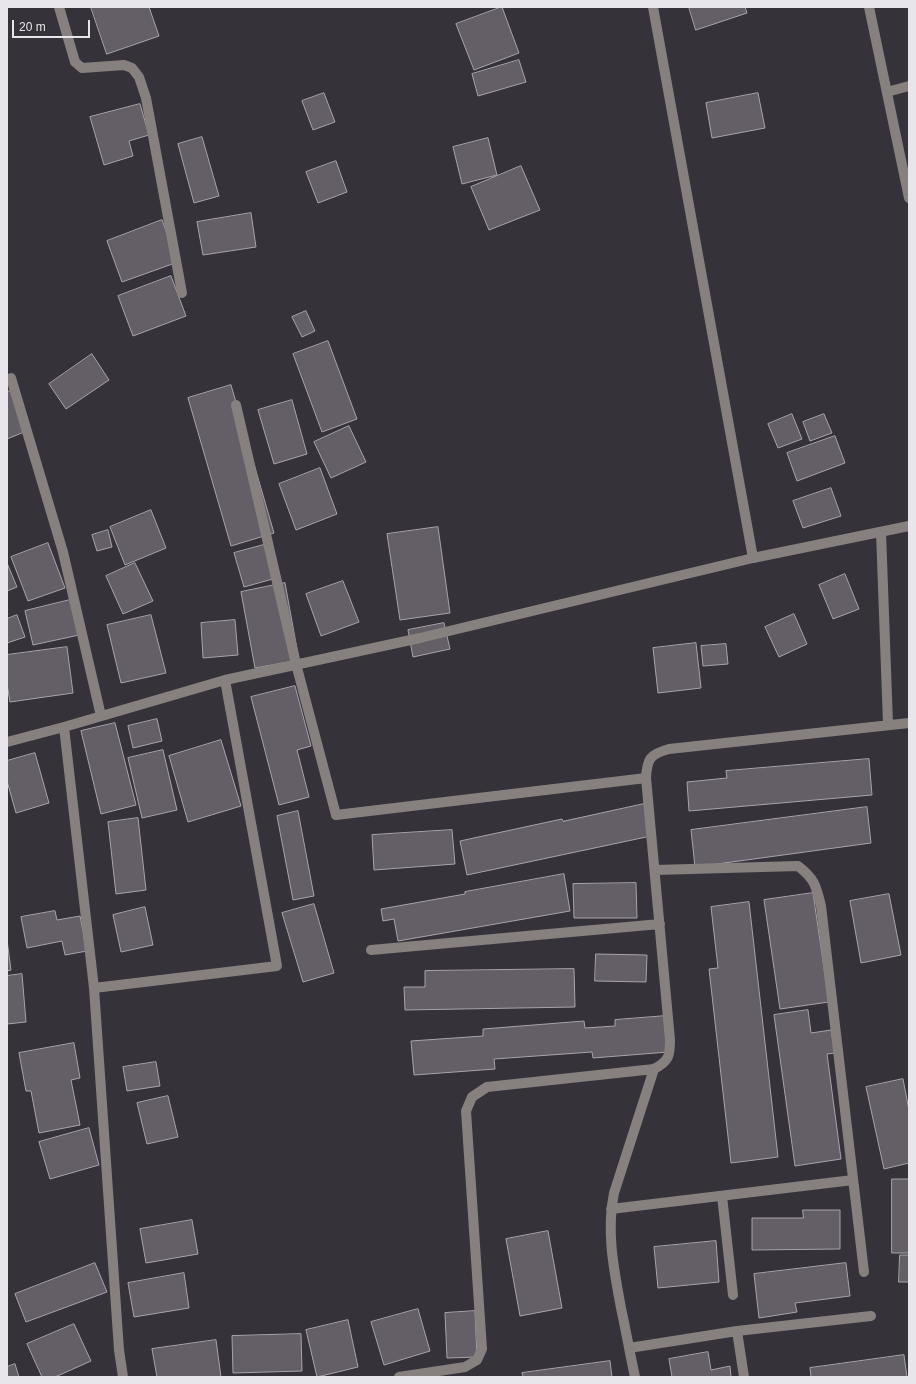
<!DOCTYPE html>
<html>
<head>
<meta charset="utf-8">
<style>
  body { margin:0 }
  #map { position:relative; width:916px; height:1384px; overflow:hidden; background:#35323a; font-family:Helvetica,sans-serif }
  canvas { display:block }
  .frame { position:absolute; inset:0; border:8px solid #e8e6eb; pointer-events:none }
  .scale { position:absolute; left:12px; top:20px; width:78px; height:18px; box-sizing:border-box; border:2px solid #e8e6eb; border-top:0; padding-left:5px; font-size:12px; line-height:14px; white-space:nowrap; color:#e8e6eb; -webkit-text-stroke:3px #35323a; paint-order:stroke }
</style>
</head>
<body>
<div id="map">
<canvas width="916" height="1384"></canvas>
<div class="frame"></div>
<div class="scale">20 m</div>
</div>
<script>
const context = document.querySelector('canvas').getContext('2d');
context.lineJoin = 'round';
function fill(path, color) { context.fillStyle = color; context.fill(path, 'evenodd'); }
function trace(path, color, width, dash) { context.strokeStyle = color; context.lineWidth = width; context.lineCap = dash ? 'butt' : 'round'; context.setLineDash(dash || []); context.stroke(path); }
const building = new Path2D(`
  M91 7H149L159 36 107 54Z
  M502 7 519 53 474 70 456 24Z
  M689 7H745L747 13 696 30Z
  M519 60 526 82 478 96 472 74Z
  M324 93 335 122 313 130 302 101Z
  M758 93 765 128 712 138 706 103Z
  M140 104 149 135 129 141 133 156 104 165 90 117Z
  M202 137 219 196 194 203 178 144Z
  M488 138 497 175 462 184 453 147Z
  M336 161 347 192 318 203 306 172Z
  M521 166 540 210 489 230 471 187Z
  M251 213 256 247 203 255 197 222Z
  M162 220 178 262 122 282 107 241Z
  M171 276 186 316 133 336 118 296Z
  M306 311 315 331 302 337 292 317Z
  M328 341 357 419 322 432 293 354Z
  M92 354 109 380 66 409 49 384Z
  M231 385 274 533 231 546 188 398Z
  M14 390 29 430 7 439V392Z
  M292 400 307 454 274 464 258 410Z
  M792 414 802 439 778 448 768 424Z
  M824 414 832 433 810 441 803 422Z
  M349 426 366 462 331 478 314 442Z
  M835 436 845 463 797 481 787 453Z
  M320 468 337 514 296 530 279 484Z
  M831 488 841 516 803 528 793 501Z
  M151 510 166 548 125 565 110 527Z
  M438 527 450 613 400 620 387 534Z
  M108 530 112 547 97 551 92 535Z
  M48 543 65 588 28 601 11 557Z
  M271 543 280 577 244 587 234 553Z
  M7 563 17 587 7 591Z
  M135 563 153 601 123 614 106 576Z
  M845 574 859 609 833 619 819 585Z
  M343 581 359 622 321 636 306 594Z
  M285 583 299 660 255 668 241 592Z
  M70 600 79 635 33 645 25 611Z
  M794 614 807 644 779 657 765 627Z
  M17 615 25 637 7 643V619Z
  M151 615 166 673 121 683 107 625Z
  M235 620 238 655 203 658 201 623Z
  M444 623 450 649 413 657 408 630Z
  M696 643 701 688 658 693 653 648Z
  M726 644 728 664 703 666 701 646Z
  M67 647 73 693 10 702 7 684V655Z
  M295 686 311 746 297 750 309 797 279 805 251 697Z
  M157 719 162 741 133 748 128 726Z
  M115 723 136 805 101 814 81 731Z
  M221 740 241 806 188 822 169 756Z
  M163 750 177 810 142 818 128 758Z
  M35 753 49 803 16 813 7 781V761Z
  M869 759 872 795 689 811 687 782 727 778 726 771Z
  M644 804 651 836 467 875 460 841 562 819 563 821Z
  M867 807 871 843 695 867 691 830Z
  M298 811 314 896 293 900 277 816Z
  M138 818 146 890 116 894 108 822Z
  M452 830 455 864 374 870 372 835Z
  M564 874 570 911 398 941 394 919 383 921 381 909 465 894V892Z
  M636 883 637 918H574L573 884Z
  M813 893 829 1002 780 1009 764 900Z
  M889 894 901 955 861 963 850 901Z
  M749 902 778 1157 731 1163 709 969 718 968 711 907Z
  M314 904 334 973 303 982 282 913Z
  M145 907 153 945 121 952 113 915Z
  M55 911 57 920 80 916 87 951 65 955 62 941 27 948 21 917Z
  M7 940 11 970 7 971Z
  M596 954 647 955 646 982 595 981Z
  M574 969 575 1007 405 1010 404 987H425V971Z
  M22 974 26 1022 7 1024V976Z
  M808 1010 811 1033 831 1030 835 1053 827 1054 841 1159 795 1166 774 1015Z
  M666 1016 668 1052 593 1058 592 1052 494 1059 495 1069 414 1075 411 1041 483 1036V1029L584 1021 585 1028 615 1026V1020Z
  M74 1043 80 1078 71 1080 80 1125 39 1133 31 1091H26L19 1053Z
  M156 1062 160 1086 127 1091 123 1067Z
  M903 1079 909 1110V1163L884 1169 866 1087Z
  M168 1096 178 1137 147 1144 137 1103Z
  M89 1128 99 1165 50 1179 39 1142Z
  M892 1179H909V1253H892Z
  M803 1210H840V1249L752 1250V1218H803Z
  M192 1220 198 1254 146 1263 140 1229Z
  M548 1231 562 1308 520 1316 506 1239Z
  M716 1241 719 1282 658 1288 654 1247Z
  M900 1255H909V1282H899Z
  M95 1263 107 1292 26 1322 15 1294Z
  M846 1263 850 1296 795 1303 797 1312 759 1318 754 1274Z
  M184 1273 189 1308 134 1317 128 1283Z
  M418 1309 430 1351 384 1365 371 1322Z
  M475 1311 477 1357 447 1358 445 1313Z
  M348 1320 358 1367 317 1377 306 1330Z
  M74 1324 91 1361 55 1377H42L27 1344Z
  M301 1334 302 1371 233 1373 232 1336Z
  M216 1340 221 1377H157L152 1349Z
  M708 1352 711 1370 730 1366 731 1377H672L669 1359Z
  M904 1355 907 1377H811L810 1368Z
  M610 1361 612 1377H523L522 1373Z
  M15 1364 19 1377H7V1367Z`);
const minor = new Path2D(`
  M59 7 75 62 82 68 124 65 132 68 139 77 146 98 182 293
  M653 7 753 558
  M869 7 909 198
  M887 92 909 86
  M11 378 63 552 101 716
  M236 405 296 664 336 815 646 778
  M881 532 888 724
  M225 680 420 638 753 558 909 526
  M64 727 94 988
  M7 742 64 727 225 680 277 966 94 988 119 1350 123 1377
  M655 870 798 866C815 879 816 886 821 906L864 1272
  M371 950 660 924
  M722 1196 733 1295
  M611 1209 853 1180
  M737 1331 744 1377
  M629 1348 737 1331 871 1316
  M399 1377 465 1367 477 1360 482 1349 466 1111 472 1097 487 1087 654 1069C669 1061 670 1056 670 1040L646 778C647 759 650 754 669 749L909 723
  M635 1377C630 1354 626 1331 621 1308 614 1270 606 1232 614 1193L654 1069`);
fill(building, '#645e66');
trace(building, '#a9a3ab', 1);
trace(minor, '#86817f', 10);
</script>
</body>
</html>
